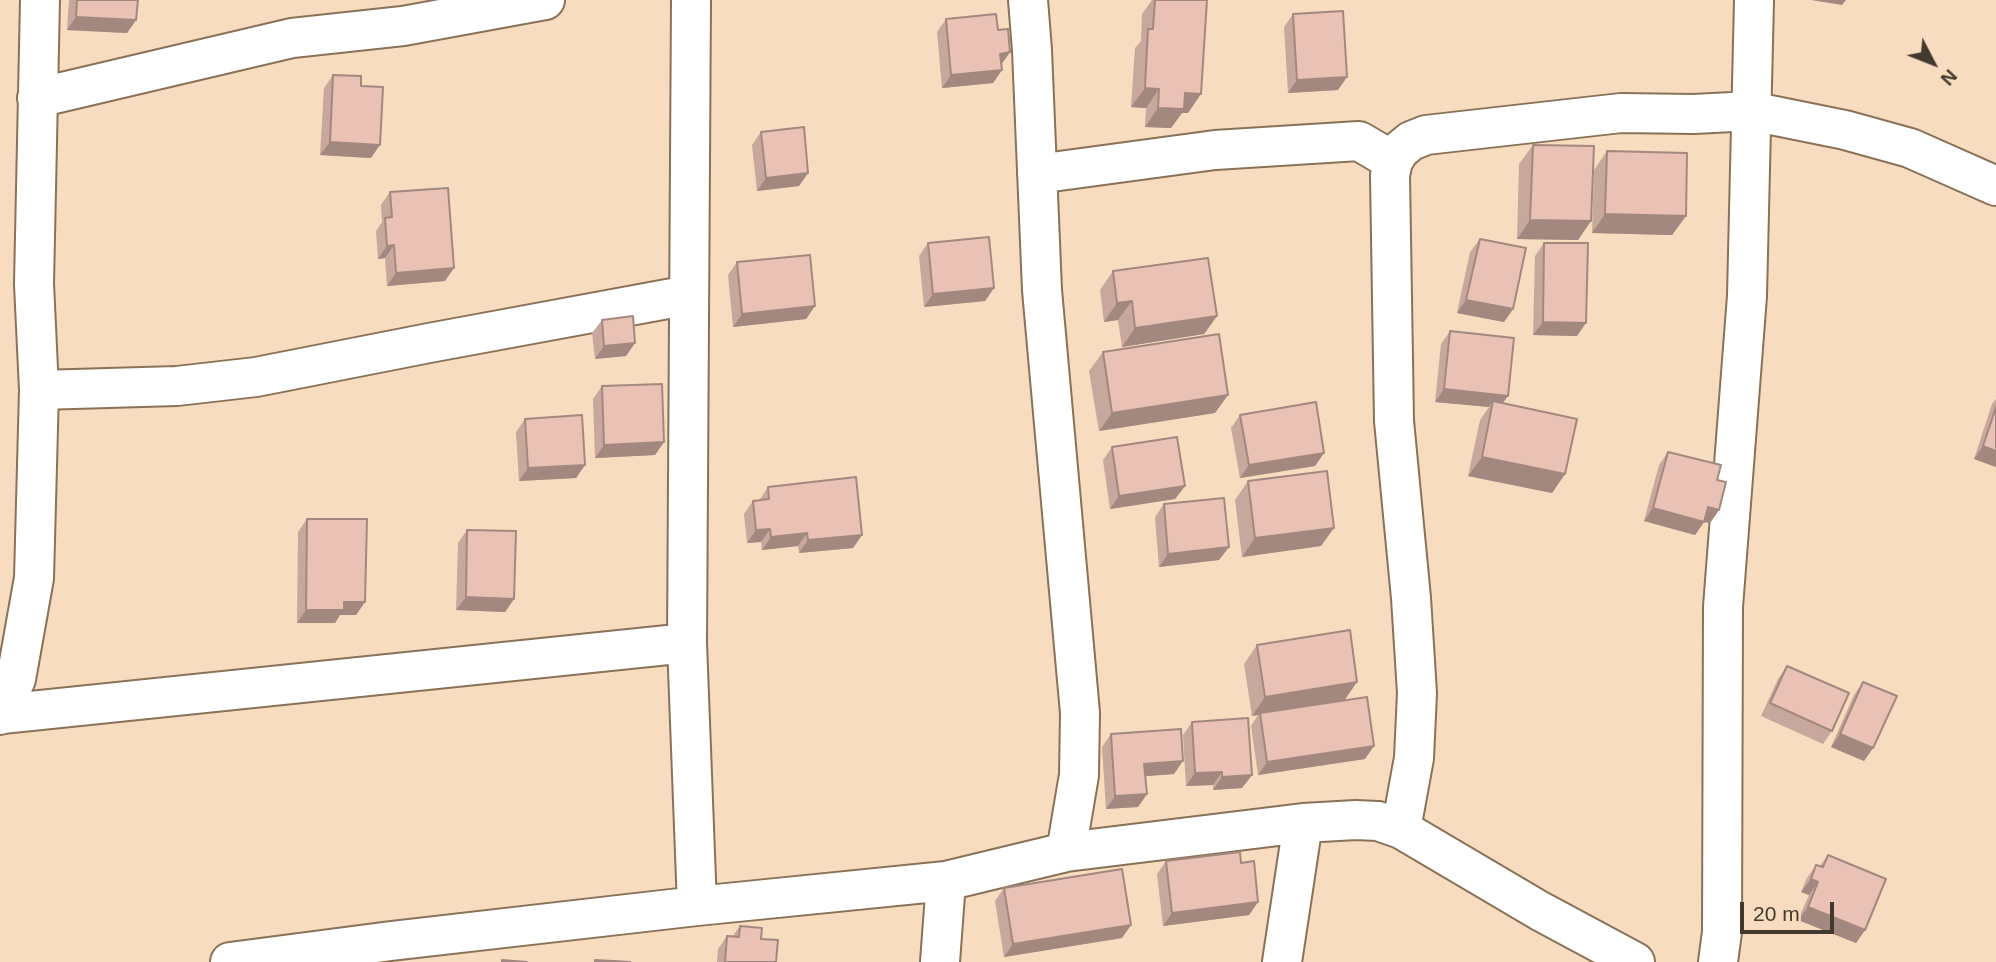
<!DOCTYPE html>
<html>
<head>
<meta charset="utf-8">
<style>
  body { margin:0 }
  #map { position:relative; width:1996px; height:962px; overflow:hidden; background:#f7dcbf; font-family:Helvetica,sans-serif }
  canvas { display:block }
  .north { position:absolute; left:1898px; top:28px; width:70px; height:70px; -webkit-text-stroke:5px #f7dcbf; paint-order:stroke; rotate:132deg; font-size:19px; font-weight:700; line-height:28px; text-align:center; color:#43392d }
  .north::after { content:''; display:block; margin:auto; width:24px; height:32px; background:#43392d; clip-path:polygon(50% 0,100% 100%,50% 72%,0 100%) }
  .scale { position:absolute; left:1740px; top:902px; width:94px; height:32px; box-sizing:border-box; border:4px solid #43392d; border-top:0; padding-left:9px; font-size:21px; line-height:24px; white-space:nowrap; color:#43392d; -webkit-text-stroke:5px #f7dcbf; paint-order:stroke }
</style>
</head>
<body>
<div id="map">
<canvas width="1996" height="962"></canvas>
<div class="north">N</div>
<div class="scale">20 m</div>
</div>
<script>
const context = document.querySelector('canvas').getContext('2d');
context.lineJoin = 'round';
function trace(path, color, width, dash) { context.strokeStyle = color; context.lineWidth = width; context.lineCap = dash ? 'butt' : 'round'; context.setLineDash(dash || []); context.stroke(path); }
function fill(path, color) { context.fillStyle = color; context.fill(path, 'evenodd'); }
const street = new Path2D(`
  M691 0 687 643 697 906
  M1028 0 1032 50 1042 290 1080 713 1079 775 1066 852
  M37 98 292 38 403 26 545 0
  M1037 174 1215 150 1359 141 1393 161
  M39 390 177 386 256 377 429 343 689 295
  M2 714 687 643
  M0 715 16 679 34 578 39 390 34 284 40 0
  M1401 829 1414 758 1417 693 1411 598 1394 421 1390 175 1393 161 1400 150 1411 141 1426 135 1621 113 1694 114 1751 111 1845 130 1910 148 1996 186
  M230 962 391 941 697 906 946 881 1066 852 1303 823 1356 820 1378 821 1401 829 1540 911 1635 962
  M940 962 946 881
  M1282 962 1303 823
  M1718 962 1722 932 1723 607 1747 296 1754 0`);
const wall = new Path2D(`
  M69 0H138L136 20 127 33 67 30Z
  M1152 0H1207L1188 113H1182L1171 128 1145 127 1146 108 1131 107 1135 48 1141 41 1142 14Z
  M1293 14 1347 77 1338 90 1288 93 1284 27Z
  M946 19 998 30 1010 52 1001 64 1002 70 993 83 942 88 937 32Z
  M333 75 361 86 371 158 320 155 324 88Z
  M761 132 808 173 799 186 757 191 752 145Z
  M1533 145 1591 221 1578 240 1517 239 1519 164Z
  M1607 151 1686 216 1672 235 1592 233 1594 170Z
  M390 192 445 281 387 286 385 258 378 259 376 231 382 222 381 205Z
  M1480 239 1513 309 1504 322 1457 313 1470 252Z
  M928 243 994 288 985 301 924 307 919 256Z
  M1544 243 1577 336 1533 335 1535 256Z
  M737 262 815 306 806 319 733 327 728 275Z
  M1113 271 1217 316 1204 334 1122 347 1118 320 1104 322 1100 290Z
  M602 320 635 343 626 356 595 359 592 333Z
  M1450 331 1503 403 1565 474 1552 493 1468 476 1480 420 1489 407 1435 402 1441 344Z
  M1103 352 1215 413 1099 431 1089 371Z
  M602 386 664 442 655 455 595 458 593 399Z
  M1996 399V467L1974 459 1992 404Z
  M1240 415 1324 453 1315 466 1240 478 1231 428Z
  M525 419 585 465 576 478 519 481 516 432Z
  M1112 447 1185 486 1175 499 1110 509 1103 460Z
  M1668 452 1717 480 1719 510 1710 523 1704 522 1695 535 1644 521 1659 465Z
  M1248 481 1321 546 1242 557 1235 500Z
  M768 487 862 535 853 548 799 553 798 546 762 550 761 542 747 543 744 514 753 501H759Z
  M1164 504 1229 547 1219 560 1159 567 1155 517Z
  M307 519 365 602 356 615H340L335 623H297L298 532Z
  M467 530 514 599 505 612 456 610 458 543Z
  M1257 645 1345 700 1365 759 1258 775 1251 726 1258 715 1252 716 1244 664Z
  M1787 666 1832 731 1823 744 1761 716 1778 679Z
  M1863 682 1873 748 1864 761 1831 747 1854 695Z
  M1192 722 1252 775 1242 788 1213 790V785L1186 786 1183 735Z
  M1111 734 1174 774 1145 776 1147 794 1138 807 1106 809 1102 747Z
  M1828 855 1865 930 1856 943 1798 920 1809 895 1801 892 1807 878 1816 865 1820 866Z
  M1166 861 1241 863 1258 902 1249 915 1163 926 1157 874Z
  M1004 888 1131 925 1122 938 1004 957 995 901Z
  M740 926 761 939 776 962H717L718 949 727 936 732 937Z`);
const shadedWall = new Path2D(`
  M1811 0H1846L1842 5Z
  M76 17 136 20 127 33 67 30Z
  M1010 52 1001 65 1000 54Z
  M1002 70 993 83 942 88 951 75Z
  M1347 77 1338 90 1288 93 1297 80Z
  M1145 88 1159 89 1146 108 1131 107Z
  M1185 93 1201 94 1188 113H1182L1171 128 1145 127 1158 108Z
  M330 142 380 145 371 158 320 155Z
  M808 173 799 186 757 191 766 178Z
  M1605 214 1686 216 1672 235 1592 233Z
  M1530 220 1591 221 1578 240 1517 239Z
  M394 245 385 258 378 259 387 246Z
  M454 268 445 281 387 286 396 273Z
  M994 288 985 301 924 307 933 294Z
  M1466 300 1513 309 1504 322 1457 313Z
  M1132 301 1118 320 1104 322 1117 303Z
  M815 306 806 319 733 327 742 314Z
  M1217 316 1204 334 1122 347 1135 328Z
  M1543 322 1586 323 1577 336 1533 335Z
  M635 343 626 356 595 359 604 346Z
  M1444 389 1508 396 1499 408 1493 401 1489 407 1435 402Z
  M1228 395 1215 413 1099 431 1112 413Z
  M664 442 655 455 595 458 604 445Z
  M1983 446 1996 451V467L1974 459Z
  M1324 453 1315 466 1240 478 1249 465Z
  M1482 457 1565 474 1552 493 1468 476Z
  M585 465 576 478 519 481 528 468Z
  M1185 486 1175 499 1110 509 1119 496Z
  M1708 507 1719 510 1710 523 1704 522 1695 535 1644 521 1653 508Z
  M1334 528 1321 546 1242 557 1255 538Z
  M770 529 761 542 747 543 756 530Z
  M807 533 798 546 762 550 771 537Z
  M862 535 853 548 799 553 808 540Z
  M1229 547 1219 560 1159 567 1168 554Z
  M466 597 514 599 505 612 456 610Z
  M344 602H365L356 615H340L335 623H297L306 610Z
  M1357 682 1344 701 1260 713 1258 715 1252 716 1265 697Z
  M1840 734 1873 748 1864 761 1831 747Z
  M1374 746 1365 759 1258 775 1267 762Z
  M1183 761 1174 774 1135 777 1144 764Z
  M1222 772 1213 785 1186 786 1195 773Z
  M1252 775 1242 788 1213 790 1222 777Z
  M1147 794 1138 807 1106 809 1115 796Z
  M1811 879 1818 882 1809 895 1801 892Z
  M1258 902 1249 915 1163 926 1172 913Z
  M1808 907 1865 930 1856 943 1798 920Z
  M1131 925 1122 938 1004 957 1013 944Z`);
const building = new Path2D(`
  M77 0H138L136 20 76 17Z
  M1155 0H1207L1201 94 1185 93 1184 109 1158 108 1159 89 1145 88 1148 29H1153Z
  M1343 11 1347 77 1297 80 1293 14Z
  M996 14 998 30 1008 29 1010 52 1000 54 1002 70 951 75 946 19Z
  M333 75 361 76V86L383 87 380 145 330 142Z
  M804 127 808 173 766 178 761 132Z
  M1533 145 1594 146 1591 221 1530 220Z
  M1607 151 1687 153 1686 216 1605 214Z
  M448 188 454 268 396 273 394 245 387 246 385 218 392 217 390 192Z
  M989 237 994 288 933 294 928 243Z
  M1480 239 1526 248 1513 309 1466 300Z
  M1544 243H1588L1586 323 1543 322Z
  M810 255 815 306 742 314 737 262Z
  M1208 258 1217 316 1135 328 1132 301 1117 303 1113 271Z
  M633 316 635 343 604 346 602 320Z
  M1450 331 1514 338 1508 396 1444 389Z
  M1219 334 1228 395 1112 413 1103 352Z
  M662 384 664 442 604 445 602 386Z
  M1493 401 1577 419 1565 474 1482 457Z
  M1316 402 1324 453 1249 465 1240 415Z
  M1996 407V451L1983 446Z
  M582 415 585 465 528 468 525 419Z
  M1177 437 1185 486 1119 496 1112 447Z
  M1668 452 1721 465 1717 480 1726 482 1719 510 1708 507 1704 522 1653 508Z
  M1327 471 1334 528 1255 538 1248 481Z
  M856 477 862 535 808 540 807 533 771 537 770 529 756 530 753 501 769 499 768 487Z
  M1224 498 1229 547 1168 554 1164 504Z
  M307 519H367L365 602H344V610H306Z
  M467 530 516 531 514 599 466 597Z
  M1350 630 1357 682 1265 697 1257 645Z
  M1787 666 1849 693 1832 731 1770 703Z
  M1863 682 1897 696 1873 748 1840 734Z
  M1367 697 1374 746 1267 762 1260 713Z
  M1248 718 1252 775 1222 777V772L1195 773 1192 722Z
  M1181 729 1183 761 1144 764 1147 794 1115 796 1111 734Z
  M1240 852 1241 863 1254 861 1258 902 1172 913 1166 861Z
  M1828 855 1886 879 1865 930 1808 907 1818 882 1811 879 1816 865 1823 867Z
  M1122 869 1131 925 1013 944 1004 888Z
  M740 926 762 928 761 939 778 940 776 962H725L727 936 739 937Z
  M502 960 527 962H502Z
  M595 960 630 962H595Z`);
trace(street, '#897257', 42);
trace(street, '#fff', 38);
fill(wall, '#c8a79c');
fill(shadedWall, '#a3887f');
fill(building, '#e9c2b5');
trace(building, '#a3887f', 2);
</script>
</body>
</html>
